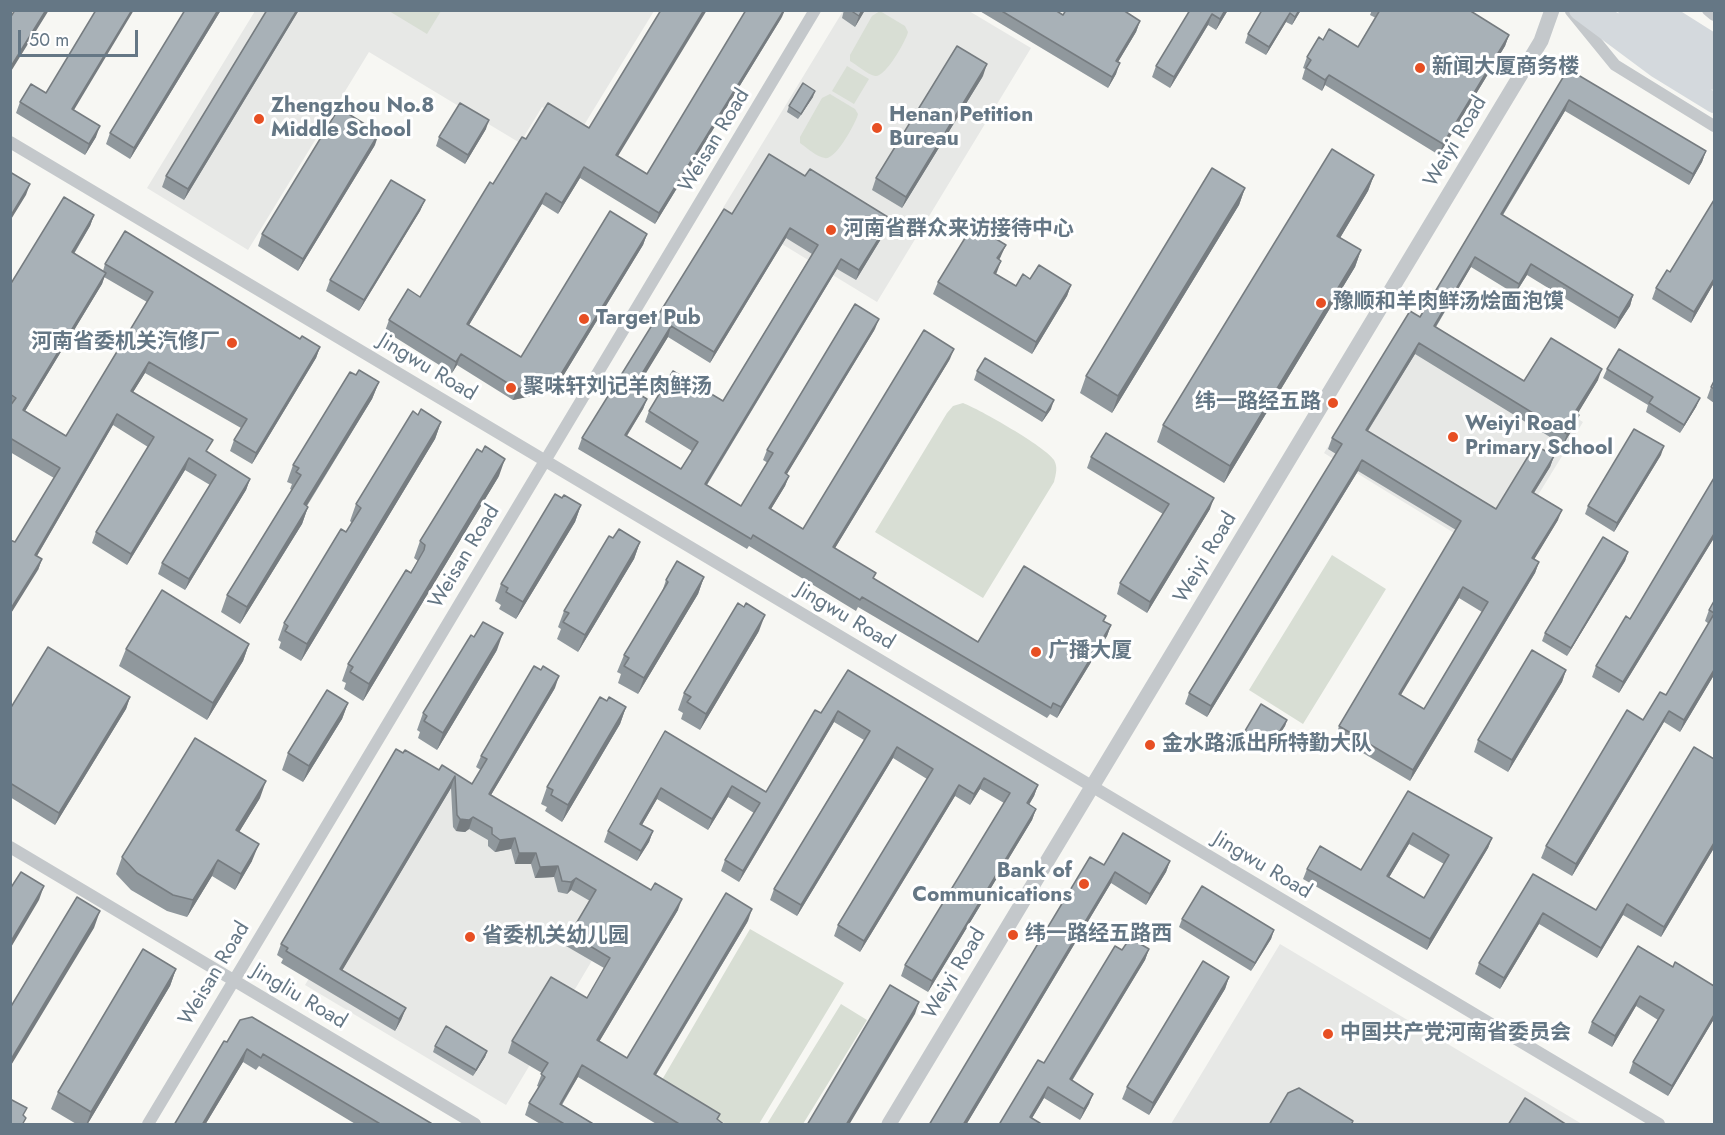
<!DOCTYPE html>
<html>
<head>
<meta charset="utf-8">
<style>
  body { margin:0 }
  #map { position:relative; width:1725px; height:1135px; overflow:hidden; background:#f7f7f3; font-family:Jost,sans-serif }
  canvas { display:block }
  .frame { position:absolute; inset:0; border:12px solid #657785; pointer-events:none }
  .scale { position:absolute; left:18px; top:30px; width:120px; height:27px; box-sizing:border-box; border:3px solid #657785; border-top:0; padding-left:8px; font-size:18px; line-height:21px; white-space:nowrap; color:#657785; -webkit-text-stroke:4px #fff; paint-order:stroke }
</style>
</head>
<body>
<div id="map">
<canvas width="1725" height="1135"></canvas>
<div class="frame"></div>
<div class="scale">50 m</div>
</div>
<script>
const context = document.querySelector('canvas').getContext('2d');
context.lineJoin = 'round';
function fill(path, color) { context.fillStyle = color; context.fill(path, 'evenodd'); }
function trace(path, color, width, dash) { context.strokeStyle = color; context.lineWidth = width; context.lineCap = dash ? 'butt' : 'round'; context.setLineDash(dash || []); context.stroke(path); }
function drawText(font, color, halo, rows, align = 'center') {
  context.font = font + ' Jost,"Noto Sans SC",sans-serif'; context.lineWidth = 6; context.setLineDash([]); context.textBaseline = 'middle'; context.strokeStyle = halo; context.fillStyle = color; for (const [text, x, y, turn = 0] of rows) {
    context.save(); context.translate(x, y); context.rotate((+turn || 0) * Math.PI / 180); context.textAlign = isNaN(turn) ? turn : align; if (halo) context.strokeText(text, 0, 0); context.fillText(text, 0, 0); context.restore();
  }
}
const built = new Path2D(`
  M255 11H654L581 130 542 107 520 143 369 52 248 250 147 188Z
  M843 11H969L1031 48 877 302 723 208Z
  M1408 315 1583 422 1498 560 1324 453Z
  M434 770 634 890 506 1105 305 985Z
  M1280 944 1582 1124H1171Z`);
const green = new Path2D(`
  M389 11H441L427 34Z
  M880 11 905 26 908 32C906 41 885 78 875 76 867 74 857 65 850 61V55L872 16Z
  M847 66 869 79 854 104 832 91Z
  M830 94 855 109 858 114C856 123 835 161 825 158 817 157 807 148 800 143V137L822 98Z
  M963 403C979 409 1046 447 1054 460 1058 467 1056 474 1054 482L983 598 875 532 947 413 953 406Z
  M1332 555 1386 589 1303 724 1249 690Z
  M750 929 844 983 759 1124H726L659 1085Z
  M841 1004 867 1020 803 1124H767Z`);
const minor = new Path2D(`
  M1708 10 1714 15
  M1571 11 1615 65 1714 126
  M10 142 1659 1124
  M10 847 475 1124
  M148 1124 815 10`);
const tertiary = new Path2D(`
  M889 1124 1541 41 1552 10`);
const primary = new Path2D(`
  M1579 10 1657 68 1714 103
  M1628 10 1714 63
  M1660 10 1714 44
  M1601 16 1639 34 1714 80`);
const wall = new Path2D(`
  M185 10H221L130 159 106 144 110 133Z
  M267 10H299L184 200 162 187 166 176Z
  M844 10H865L855 27 842 18Z
  M978 10H1055L1063 15 1140 21 1136 32 1118 62 1116 74 1108 88Z
  M1184 10H1228L1216 30 1208 25 1170 88 1152 77 1156 66 1189 13Z
  M1262 10H1301L1292 25 1286 22 1266 55 1245 43 1248 34Z
  M1372 10H1469L1509 35 1505 46 1439 155 1325 85 1322 91 1302 79 1305 69 1303 68 1307 57 1323 40 1358 47 1376 18 1370 15Z
  M782 17 655 224 580 178 558 214 542 204 469 325 521 357 647 234 643 245 554 391 513 400 457 365 452 373 385 331 389 320 420 297 493 184 526 139 618 156 647 174Z
  M1568 69 1706 151 1702 162 1689 185 1565 111 1503 215 1633 295 1630 306 1615 329 1527 275 1515 294 1471 267 1436 327 1524 381 1598 380 1577 414 1575 425 1563 445 1415 354 1368 431 1496 509 1554 456 1550 467 1534 493 1558 520 1534 559 1539 562 1535 573 1410 781 1336 737 1339 726 1456 530 1358 471 1207 717 1185 704 1189 693 1336 454 1328 449 1332 438 1420 317ZM1459 598 1482 612 1424 709 1400 695Z
  M983 76 902 208 872 190 876 178Z
  M813 97 798 119 787 112 789 106Z
  M20 102 74 110 96 137 85 155 16 113Z
  M486 129 465 164 436 146 439 137Z
  M375 145 298 271 258 246 262 234Z
  M1374 175 1368 191 1340 238 1361 250 1355 267 1224 483 1157 442 1163 425Z
  M805 176 891 219 887 229 856 280 837 269 707 485 741 506 768 463 763 460 767 450 875 329 786 475 789 476 785 486 771 509 803 529 950 359 835 548 874 579 978 642 1106 616 1104 622 1111 625 1107 636 1057 718 1050 714 1047 718 858 607 856 611 749 546 747 549 578 449 582 438 732 214ZM786 238 812 254 723 401 649 411 645 422 692 451 681 469 627 436 643 409 647 399 634 391 668 337 710 363Z
  M1245 188 1239 205 1112 413 1080 393 1086 376Z
  M425 200 420 211 359 311 326 291 330 280Z
  M94 215 90 226 74 254 103 271 105 264 320 347 316 358 252 464 230 451 234 440 241 428 145 373 133 392 208 452 250 479 246 490 185 590 158 574 162 563 210 485 185 470 127 565 92 543 96 532 148 447 113 425 37 556 42 559 38 570 15 542 54 478 10 452V285ZM104 277 147 302 66 436 25 411 102 284Z
  M1001 256 999 260 996 274 1016 286 1030 279 1071 285 1067 296 1032 354 933 294 938 282Z
  M1670 272 1714 283 1691 323 1652 299 1656 288Z
  M1607 369 1700 398 1696 407 1680 433 1646 412 1648 405 1603 378Z
  M977 371 1051 409 1042 422 974 380Z
  M356 375 379 382 372 399 307 506 308 507 302 524 240 624 221 612 227 595 292 490 290 489 292 484 287 482 293 465Z
  M1714 381V403L1707 398 1711 387Z
  M418 415 441 422 435 439 301 661 279 648 281 642 278 640 284 623 346 532 352 523 350 521 356 504Z
  M1661 455 1614 532 1585 514 1588 506Z
  M1091 457 1210 509 1147 613 1117 594 1120 583 1163 514 1087 468Z
  M499 476 363 701 344 689 346 683 342 681 348 664 418 561 414 558 420 541Z
  M1714 478V538L1619 693 1592 677 1596 666 1630 619Z
  M562 498 581 505 575 522 516 619 499 609 501 605 495 601 501 584Z
  M613 538 640 542 634 559 578 652 557 639 561 629 558 627 564 611Z
  M1628 552 1625 561 1567 656 1542 641 1545 633Z
  M704 577 698 594 638 694 618 683 621 674 617 672 624 655 662 592 666 580Z
  M1714 601V675L1680 732 1664 722 1572 876 1541 858 1546 846 1643 720 1666 695 1709 624 1705 621 1709 610Z
  M759 631 700 730 681 719 683 713 678 710 684 693Z
  M249 644 243 661 207 720 119 666 126 649Z
  M497 650 437 750 418 738 420 732 417 730 423 713Z
  M848 670 1038 785 1034 796 1029 805 1036 809 1032 820 928 992 901 976 905 965 1004 803 980 789 970 805 955 796 860 952 834 936 838 925 927 779 893 758 797 916 770 900 774 889 864 740 834 722 739 882 721 871 725 860 754 813 728 797 708 830 657 799 642 825 653 831 649 842 637 861 604 842 608 831 665 731 766 792 821 713Z
  M1566 670 1562 682 1508 772 1474 752 1478 740Z
  M555 688 491 795 678 910 599 1042 627 1058 748 921 656 1075 725 1125H658L578 1077 562 1105 595 1125H542L525 1115 529 1103 539 1087 537 1086 542 1073 508 1053 512 1041 587 998 604 968 566 946 570 934 590 901 571 890 567 894 558 892 554 877 535 878 531 864H515L511 849 495 852 488 846V840L469 829 465 832 456 831 453 827 451 788 342 970 406 1008 401 1020 395 1031 281 963 283 959 277 955 281 944 403 753 439 770 472 784 481 770 476 767 481 756Z
  M130 697 126 709 55 825 10 797V709Z
  M607 701 626 707 620 724 562 822 545 811 547 807 541 804 547 787Z
  M348 703 342 719 303 782 282 770 288 753Z
  M1287 720 1285 726 1268 752 1243 736 1245 731Z
  M1714 759V848L1661 937 1623 915 1597 958 1539 924 1500 989 1475 974 1479 963 1533 874 1596 910Z
  M1408 791 1492 838 1488 848 1427 950 1303 879 1307 869 1361 870ZM1409 844 1444 864 1424 898 1389 877Z
  M260 798 239 832 252 861 235 890 212 876 187 917 167 911 131 890 116 874 122 857Z
  M1170 861 1166 872 1146 905 1111 883 966 1125H929L1104 865Z
  M1182 919 1274 930 1271 939 1251 971 1179 927Z
  M1149 949 1145 960 1072 1081 1093 1094 1089 1104 1080 1120 1044 1098 1032 1118 1043 1125H1000L1038 1060 1044 1063 1122 950Z
  M1673 967 1714 986V1019L1668 1096 1629 1073 1633 1062 1658 1020 1636 1006 1612 1047 1588 1033 1592 1022Z
  M176 969 170 986 87 1125H78L51 1109 58 1092Z
  M1229 977 1225 989 1149 1115 1122 1099 1127 1087Z
  M240 1020 434 1125H357L259 1066 256 1070 243 1062 205 1125H174L227 1042Z
  M435 1046 487 1051 485 1057 473 1076 433 1052Z`);
const shadedWall = new Path2D(`
  M46 10H49L10 73V68Z
  M132 10H134L68 120 72 109Z
  M218 10H221L130 159 134 148Z
  M297 10H299L184 200 188 189Z
  M704 10H707L612 166 616 155Z
  M784 10H785L782 17 655 224 659 213Z
  M862 10H865L855 27 859 16Z
  M1225 10H1228L1216 30 1220 19Z
  M1299 10H1301L1292 25 1295 17Z
  M1290 13 1286 22 1266 55 1269 47Z
  M1212 14 1208 25 1170 88 1174 77Z
  M1140 21 1136 32 1112 72 1116 61Z
  M1509 35 1505 46 1439 155 1443 144Z
  M1120 63 1116 74 1108 88 1112 77Z
  M987 64 983 76 902 208 906 197Z
  M1329 75 1325 85 1322 91 1325 80Z
  M815 91 813 97 798 119 801 114Z
  M1569 100 1565 111 1497 224 1501 214Z
  M489 120 486 129 465 164 468 155Z
  M100 126 96 137 85 155 89 144Z
  M379 133 375 145 298 271 303 259Z
  M1706 151 1702 162 1689 185 1693 174Z
  M584 167 580 178 558 214 562 203Z
  M1374 175 1368 191 1331 253 1337 236Z
  M30 184 26 195 10 221V217Z
  M1245 188 1239 205 1112 413 1118 396Z
  M546 193 542 204 463 335 467 324Z
  M425 200 420 211 359 311 364 300Z
  M94 215 90 226 68 263 72 252Z
  M891 219 887 229 856 280 859 270Z
  M790 228 786 238 710 363 714 352Z
  M647 234 643 245 554 391 513 400 517 389Z
  M1006 245 1001 256 993 270 997 258Z
  M1361 250 1355 267 1224 483 1230 466Z
  M1475 257 1471 267 1430 336 1434 326Z
  M841 259 837 269 701 494 705 484Z
  M1001 261 997 272 990 285 994 273Z
  M1531 264 1527 275 1515 294 1519 284Z
  M106 273 102 284 19 421 23 410Z
  M1714 279V283L1691 323 1694 312Z
  M1071 285 1067 296 1032 354 1036 342Z
  M1633 295 1630 306 1615 329 1619 318Z
  M879 319 875 329 781 484 785 473Z
  M671 326 668 337 629 401 632 390Z
  M1419 343 1415 354 1362 440 1366 430Z
  M320 347 316 358 252 464 256 453Z
  M954 349 950 359 829 558 833 547Z
  M461 354 457 365 452 373 456 362Z
  M149 362 145 373 127 402 131 391Z
  M1602 369 1598 380 1572 423 1575 412Z
  M379 382 372 399 297 521 304 504Z
  M1700 398 1696 407 1680 433 1684 425Z
  M647 399 643 409 621 445 625 435Z
  M1054 400 1051 409 1042 422 1046 413Z
  M117 414 113 425 31 566 35 555Z
  M1579 415 1575 425 1563 445 1567 434Z
  M441 422 435 439 301 661 307 644Z
  M1664 446 1661 455 1614 532 1617 523Z
  M1554 456 1550 467 1528 502 1532 492Z
  M189 458 185 470 127 565 131 554Z
  M505 459 499 476 363 701 369 684Z
  M1362 460 1358 471 1207 717 1211 706Z
  M789 476 785 486 765 519 769 508Z
  M250 479 246 490 185 590 189 579Z
  M1214 498 1210 509 1147 613 1150 602Z
  M581 505 575 522 516 619 523 602Z
  M308 507 302 524 240 624 247 607Z
  M1562 510 1558 520 1529 568 1532 558Z
  M1714 534V538L1619 693 1623 682Z
  M640 542 634 559 578 652 585 635Z
  M1628 552 1625 561 1567 656 1571 648Z
  M42 559 38 570 10 615V610Z
  M1539 562 1535 573 1410 781 1413 770Z
  M704 577 698 594 638 694 644 678Z
  M1463 587 1459 598 1395 705 1399 694Z
  M765 615 759 631 700 730 706 714Z
  M1111 625 1107 636 1057 718 1061 707Z
  M503 633 497 650 437 750 443 733Z
  M249 644 243 661 207 720 213 703Z
  M1566 670 1562 682 1508 772 1512 760Z
  M1714 670V675L1680 732 1684 720Z
  M559 676 555 688 485 805 489 794Z
  M130 697 126 709 55 825 59 813Z
  M348 703 342 719 303 782 309 766Z
  M626 707 620 724 562 822 568 805Z
  M838 711 834 722 739 882 743 871Z
  M1669 711 1664 722 1572 876 1576 864Z
  M1287 720 1285 726 1268 752 1270 746Z
  M897 747 893 758 797 916 801 905Z
  M455 776 451 788 336 981 340 969Z
  M984 778 980 789 970 805 974 794Z
  M266 781 260 798 230 847 236 830Z
  M959 785 955 796 860 952 864 941Z
  M1038 785 1034 796 1023 814 1027 803Z
  M732 786 728 797 708 830 712 819Z
  M661 788 657 799 636 835 640 824Z
  M1036 809 1032 820 928 992 932 981Z
  M473 817 469 829 465 832 456 831 460 819Z
  M653 831 649 842 637 861 641 851Z
  M1413 833 1409 844 1384 886 1387 876Z
  M515 838 511 849 495 852 500 840Z
  M1492 838 1488 848 1427 950 1430 939Z
  M1714 843V848L1661 937 1664 927Z
  M259 844 252 861 235 890 241 874Z
  M519 853H536L531 864H515Z
  M218 860 212 876 187 917 193 900Z
  M1170 861 1166 872 1146 905 1150 894Z
  M558 866 554 877 535 878 540 867Z
  M1115 872 1111 883 966 1125H963Z
  M576 878 571 890 567 894 571 882Z
  M44 886 39 900 10 949V943Z
  M682 899 678 910 593 1052 597 1040Z
  M1627 904 1623 915 1597 958 1601 948Z
  M752 909 748 921 649 1086 654 1074Z
  M100 911 94 928 10 1067V1061Z
  M1543 913 1539 924 1500 989 1504 978Z
  M1274 930 1271 939 1251 971 1255 963Z
  M1149 949 1145 960 1066 1090 1070 1079Z
  M176 969 170 986 87 1125H86L91 1112Z
  M1229 977 1225 989 1149 1115 1153 1103Z
  M1640 996 1636 1006 1612 1047 1615 1036Z
  M919 1002 915 1014 849 1125H846Z
  M406 1008 401 1020 395 1031 399 1019Z
  M1714 1015V1019L1668 1096 1672 1086Z
  M247 1049 243 1062 205 1125H202Z
  M487 1051 485 1057 473 1076 476 1070Z
  M582 1065 578 1077 555 1115 560 1104Z
  M1048 1087 1044 1098 1028 1125 1030 1117Z
  M1093 1094 1089 1104 1080 1120 1084 1109Z`);
const building = new Path2D(`
  M15 10H46L10 68V18Z
  M96 10H132L72 109 100 126 89 144 20 102 31 84 46 93Z
  M185 10H218L134 148 110 133Z
  M267 10H297L188 189 166 176Z
  M661 10H704L616 155 647 174 746 10H784L659 213 584 167 562 203 546 193 467 324 521 357 610 211 647 234 558 379 517 389 461 354 456 362 389 320 408 289 420 297 490 182 493 184 522 137 526 139 548 103 589 128Z
  M850 10H862L859 16Z
  M1000 10H1055L1063 15 1066 10H1123L1140 21 1116 61 1120 63 1112 77Z
  M1190 10H1225L1220 19 1212 14 1174 77 1156 66Z
  M1262 10H1299L1295 17 1290 13 1269 47 1248 34Z
  M1380 10H1469L1509 35 1443 144 1329 75 1325 80 1306 68 1311 60 1307 57 1319 37 1323 40 1329 29 1358 47Z
  M957 46 987 64 906 197 876 178Z
  M1568 69 1706 151 1693 174 1569 100 1501 214 1633 295 1619 318 1531 264 1519 284 1475 257 1434 326 1524 381 1551 338 1602 369 1575 412 1579 415 1567 434 1419 343 1366 430 1496 509 1535 445 1554 456 1532 492 1562 510 1532 558 1539 562 1413 770 1339 726 1461 521 1362 460 1211 706 1189 693 1342 444 1332 438 1410 311 1420 317ZM1463 587 1488 602 1424 709 1399 694Z
  M803 83 815 91 801 114 789 106Z
  M460 103 489 120 468 155 439 137Z
  M339 108 379 133 303 259 262 234Z
  M1332 149 1374 175 1337 236 1361 250 1230 466 1163 425Z
  M769 154 805 176 810 169 891 219 859 270 841 259 705 484 741 506 773 453 767 450 855 304 879 319 785 473 789 476 769 508 803 529 924 330 954 349 833 547 876 573 873 578 978 642 1024 566 1106 616 1103 621 1111 625 1061 707 1053 703 1051 708 862 597 860 600 753 535 751 539 582 438 724 209 732 214ZM790 228 818 245 723 401 673 371 649 411 698 442 681 469 625 435 647 399 632 390 671 326 714 352Z
  M1212 168 1245 188 1118 396 1086 376Z
  M10 172 30 184 10 217Z
  M391 180 425 200 364 300 330 280Z
  M64 197 94 215 72 252 106 273 23 410 66 436 153 292 105 264 125 231 300 339 302 336 320 347 256 453 234 440 247 419 149 362 131 391 213 440 206 451 250 479 189 579 162 563 216 475 189 458 131 554 96 532 154 437 117 414 35 555 42 559 10 610V540L15 542 60 468 10 438V406L16 398 10 394V285Z
  M1714 200V279L1694 312 1656 288 1667 270 1670 272Z
  M973 225 1006 245 997 258 1001 261 994 273 1016 286 1023 274 1030 279 1039 265 1071 285 1036 342 938 282Z
  M1619 349 1700 398 1684 425 1649 403 1653 397 1607 369Z
  M985 358 1054 400 1046 413 977 371Z
  M359 370 379 382 304 504 308 507 247 607 227 595 301 475 296 472 299 468 293 465 350 372 356 375Z
  M1714 381V389L1711 387Z
  M421 409 441 422 307 644 285 631 288 626 284 623 341 529 346 532 361 508 356 504 413 411 418 415Z
  M1634 429 1664 446 1617 523 1588 506Z
  M1106 433 1214 498 1150 602 1120 583 1169 504 1091 457Z
  M485 446 505 459 369 684 350 672 353 667 348 664 406 570 411 573 424 550 425 545 420 541 477 449 482 452Z
  M1714 478V534L1623 682 1596 666 1626 616 1630 619Z
  M555 494 562 498 564 495 581 505 523 602 506 592 508 588 501 584Z
  M619 529 640 542 585 635 563 622 569 613 564 611 609 536 613 538Z
  M1603 537 1628 552 1571 648 1545 633Z
  M677 561 704 577 644 678 624 666 629 658 624 655 668 582 666 580Z
  M162 590 249 644 213 703 126 649Z
  M1714 601V613L1709 610Z
  M738 603 744 607 746 603 765 615 706 714 687 702 691 697 684 693Z
  M1714 614V670L1684 720 1669 711 1576 864 1546 846 1627 710 1643 720 1660 692 1666 695Z
  M483 622 503 633 443 733 424 721 427 716 423 713 471 635 474 637Z
  M48 647 130 697 59 813 10 783V709Z
  M1532 650 1566 670 1512 760 1478 740Z
  M534 666 541 670 543 666 559 676 489 794 651 890 655 883 682 899 597 1040 627 1058 726 893 752 909 654 1074 720 1114 717 1119 725 1125H681L582 1065 560 1104 595 1125H566L529 1103 545 1077 541 1074 548 1063 512 1041 551 977 587 998 610 958 570 934 596 890 576 878 571 882 562 881 558 866 540 867 536 853H519L515 838 500 840 492 834V828L473 817 469 820 460 819 457 815 455 776 340 969 406 1008 399 1019 286 951 288 948 281 944 396 749 403 753 405 750 439 770 442 765 472 784 487 759 481 756Z
  M848 670 1038 785 1027 803 1036 809 932 981 905 965 1010 793 984 778 974 794 959 785 864 941 838 925 933 769 897 747 801 905 774 889 870 731 838 711 743 871 725 860 760 803 732 786 712 819 661 788 640 824 653 831 641 851 608 831 665 731 766 792 815 710 821 713Z
  M327 690 348 703 309 766 288 753Z
  M600 697 607 701 609 697 626 707 568 805 551 795 553 790 547 787Z
  M1261 704 1287 720 1270 746 1245 731Z
  M195 738 266 781 236 830 259 844 241 874 218 860 193 900 173 895 137 873 122 857Z
  M1694 747 1714 759V843L1664 927 1627 904 1601 948 1543 913 1504 978 1479 963 1533 874 1596 910Z
  M1408 791 1492 838 1430 939 1307 869 1320 846 1361 870ZM1413 833 1449 855 1424 898 1387 876Z
  M1123 833 1170 861 1150 894 1115 872 963 1125H929L1090 857 1104 865Z
  M21 872 44 886 10 943V889Z
  M1202 886 1274 930 1255 963 1182 919Z
  M77 897 100 911 10 1061V1008Z
  M1130 938 1149 949 1070 1079 1093 1094 1084 1109 1048 1087 1030 1117 1043 1125H1002L1000 1123 1038 1060 1044 1063 1115 946 1122 950Z
  M1638 946 1673 967 1675 962 1714 986V1015L1672 1086 1633 1062 1664 1010 1640 996 1615 1036 1592 1022Z
  M143 949 176 969 91 1112 58 1092Z
  M1203 961 1229 977 1153 1103 1127 1087Z
  M890 985 919 1002 846 1125H807Z
  M252 1017 434 1125H382L263 1054 261 1058 247 1049 202 1125H174L224 1041 227 1042 240 1020Z
  M446 1026 487 1051 476 1070 435 1046Z
  M1299 1088 1353 1121 1351 1125H1269L1288 1093Z
  M1525 1098 1567 1125H1508Z
  M10 1099 27 1108 23 1115 26 1118 22 1125H10Z`);
const markers = [
  [1420,68,6,"#e74f23"],
  [259,119,6,"#e74f23"],
  [877,128,6,"#e74f23"],
  [831,230,6,"#e74f23"],
  [1321,303,6,"#e74f23"],
  [584,319,6,"#e74f23"],
  [232,343,6,"#e74f23"],
  [511,388,6,"#e74f23"],
  [1333,403,6,"#e74f23"],
  [1453,437,6,"#e74f23"],
  [1036,652,6,"#e74f23"],
  [1150,745,6,"#e74f23"],
  [1084,884,6,"#e74f23"],
  [1013,935,6,"#e74f23"],
  [470,937,6,"#e74f23"],
  [1328,1034,6,"#e74f23"]
];
const poiNames = [
  ["新闻大厦商务楼",1432,68],
  ["Zhengzhou No.8",271,107],
  ["Middle School",271,131],
  ["Henan Petition",889,116],
  ["Bureau",889,140],
  ["河南省群众来访接待中心",843,230],
  ["豫顺和羊肉鲜汤烩面泡馍",1333,303],
  ["Target Pub",596,319],
  ["河南省委机关汽修厂",220,343,"right"],
  ["聚味轩刘记羊肉鲜汤",523,388],
  ["纬一路经五路",1321,403,"right"],
  ["Weiyi Road",1465,425],
  ["Primary School",1465,449],
  ["广播大厦",1048,652],
  ["金水路派出所特勤大队",1162,745],
  ["Bank of",1072,872,"right"],
  ["Communications",1072,896,"right"],
  ["纬一路经五路西",1025,935],
  ["省委机关幼儿园",482,937],
  ["中国共产党河南省委员会",1340,1034]
];
const streetNames = [
  ["Weisan Road",715,141,-59],
  ["Weiyi Road",1456,142,-59],
  ["Jingwu Road",427,368,31],
  ["Weisan Road",465,557,-59],
  ["Weiyi Road",1206,558,-59],
  ["Jingwu Road",845,617,31],
  ["Jingwu Road",1262,866,31],
  ["Weisan Road",215,974,-59],
  ["Weiyi Road",955,974,-59],
  ["Jingliu Road",299,997,31]
];
fill(built, '#e7e8e6');
fill(green, '#d8ded4');
trace(minor, '#c4c8cb', 12);
trace(tertiary, '#c4c8cb', 15);
trace(primary, '#d4d9dd', 20);
fill(wall, '#90989d');
fill(shadedWall, '#767c80');
fill(building, '#a8b1b7');
trace(building, '#767c80', 1.5);
for (const [x, y, r, color] of markers) { const dot = new Path2D(); dot.arc(x, y, r, 0, 2 * Math.PI); context.fillStyle = color; context.fill(dot); trace(dot, '#fff', 2); }
drawText('bold 21px', '#657785', '#fff', poiNames, 'left');
drawText('21px', '#657785', '#fff', streetNames);
</script>
</body>
</html>
